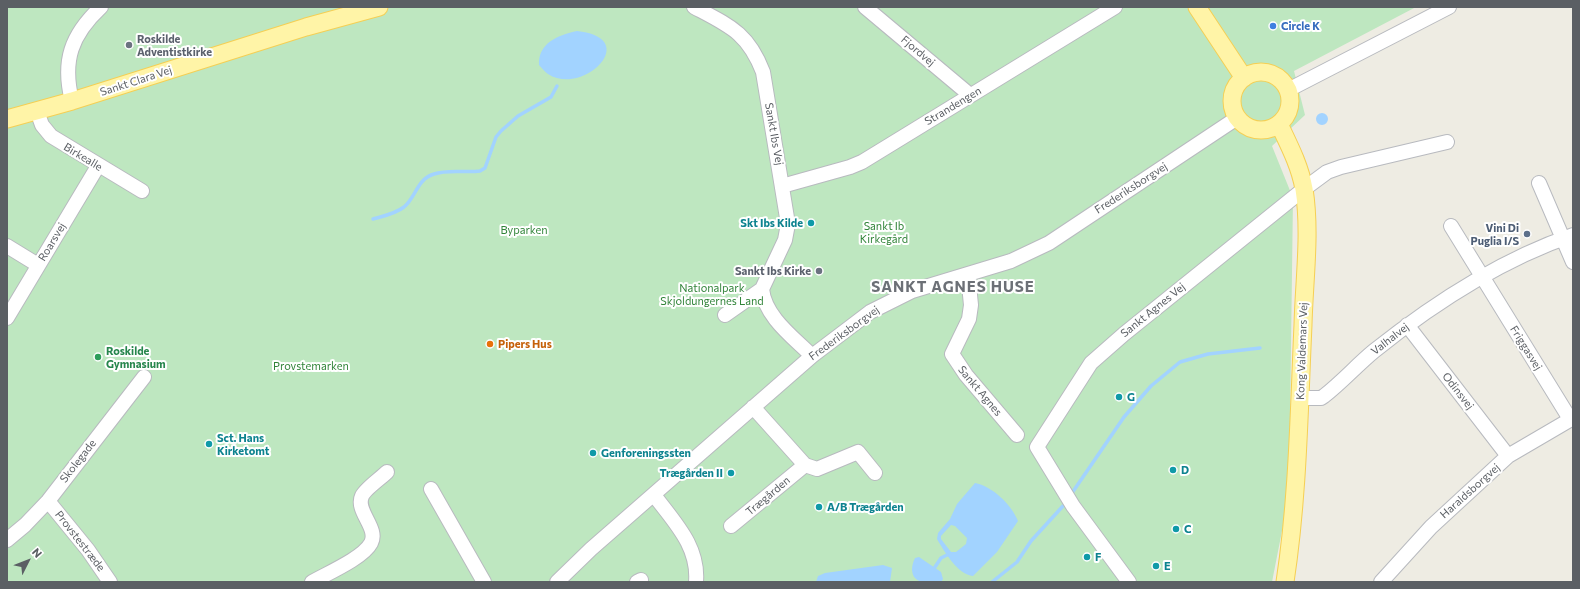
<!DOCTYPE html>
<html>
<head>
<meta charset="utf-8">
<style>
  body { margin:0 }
  #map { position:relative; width:1580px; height:589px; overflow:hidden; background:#eeece3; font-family:Commissioner,sans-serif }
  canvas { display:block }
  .frame { position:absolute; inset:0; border:8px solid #5b5f64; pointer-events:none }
  .north { position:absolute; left:8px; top:541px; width:40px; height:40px; -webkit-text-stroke:3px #fff; paint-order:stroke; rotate:48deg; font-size:11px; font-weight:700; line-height:16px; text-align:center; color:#5b5f64 }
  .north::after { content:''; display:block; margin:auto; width:14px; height:18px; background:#5b5f64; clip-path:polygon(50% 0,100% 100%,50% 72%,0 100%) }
</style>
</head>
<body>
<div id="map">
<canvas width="1580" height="589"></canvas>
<div class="frame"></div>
<div class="north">N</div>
</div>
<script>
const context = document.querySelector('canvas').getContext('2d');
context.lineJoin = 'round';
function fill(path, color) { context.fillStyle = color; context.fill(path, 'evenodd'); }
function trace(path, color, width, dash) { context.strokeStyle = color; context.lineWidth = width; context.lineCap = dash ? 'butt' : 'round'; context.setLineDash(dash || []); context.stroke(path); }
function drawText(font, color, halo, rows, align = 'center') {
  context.font = font + ' Commissioner,sans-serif'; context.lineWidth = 4; context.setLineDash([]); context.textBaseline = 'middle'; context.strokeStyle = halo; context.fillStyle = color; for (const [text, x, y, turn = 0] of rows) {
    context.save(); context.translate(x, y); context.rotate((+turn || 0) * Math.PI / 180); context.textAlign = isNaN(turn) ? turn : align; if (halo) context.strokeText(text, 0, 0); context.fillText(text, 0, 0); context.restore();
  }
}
const green = new Path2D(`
  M7 7H1416L1294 71 1305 115 1272 146 1293 198 1289 495 1272 582H7Z`);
const water = new Path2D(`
  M577 31C643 38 583 97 548 74 545 72 542 68 539 65 538 43 558 35 577 31Z
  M1316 119a6 6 0 1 1 12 0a6 6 0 1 1-12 0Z
  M975 483C992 486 1012 505 1018 521L997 552 973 576C958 575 944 551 937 539L938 533 950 519 957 504ZM951 525 955 526 967 538 966 544 956 552H951L941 539V536Z
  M919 557 941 572 943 579 941 582C931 582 913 586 912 570 912 566 913 562 915 558Z
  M883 565 892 568 890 582H816L818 576 825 573Z`);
const stream = new Path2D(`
  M373 219C383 216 395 214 404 207 416 197 417 179 434 174 448 169 466 173 480 171L485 168 496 137 501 131 518 116 551 97 557 86
  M1072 493 1124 417 1151 386 1180 362 1208 354 1260 348
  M935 567 941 558 947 555
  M992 582 1017 562 1031 541 1063 506`);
const minor = new Path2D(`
  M694 7C730 26 748 33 763 72L788 224 785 240 762 289C765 317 793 337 812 356
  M865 7 970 95
  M1288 90 1449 7
  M72 101C62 61 71 35 101 7
  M37 111 42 125 51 136 142 191
  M1539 183 1573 262
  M782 186 850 167 862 162 1115 7
  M1451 226 1570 419
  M7 246 38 265
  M968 275 971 305 969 319 952 354 966 375 1017 435
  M725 315 762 289
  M7 318 98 166
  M1407 325 1508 456
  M1301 398H1321L1324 396C1342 382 1357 365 1374 351 1434 303 1500 260 1573 235
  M753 407 805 465
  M431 489 484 582
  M654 495C674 522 699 546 696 582
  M48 501 88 550 110 582
  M731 526 805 465 817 469 858 452 875 473
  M7 540 25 525 48 501 144 377
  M312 582C328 573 363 558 371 543 379 528 355 511 362 496 365 489 381 478 387 472
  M557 582 591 549 812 356 870 312 912 291 1011 261 1049 243 1237 118
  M637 582 641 580
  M1129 582 1073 506 1037 447 1091 363 1124 334 1304 189 1327 172 1341 167 1447 142
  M1381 582 1431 527 1508 456 1573 418`);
const major = new Path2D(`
  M1197 7 1244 78
  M1232 101a29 29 0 1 1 58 0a29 29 0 1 1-58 0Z
  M7 119 72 101 306 27 379 7
  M1279 124C1289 145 1300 166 1304 189 1311 233 1304 281 1303 325 1299 411 1298 497 1285 582`);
const markers = [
  [1273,26,4,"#3f7fe0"],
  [129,45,4,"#6b7280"],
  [811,223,4,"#0f9aa8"],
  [1527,234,4,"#5c6f8a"],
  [819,271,4,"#6b7280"],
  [490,344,4,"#e8710a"],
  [98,357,4,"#2e9e5b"],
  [1119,397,4,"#0f9aa8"],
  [209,444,4,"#0f9aa8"],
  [593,453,4,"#0f9aa8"],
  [1173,470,4,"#0f9aa8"],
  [731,473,4,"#0f9aa8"],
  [819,507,4,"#0f9aa8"],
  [1176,529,4,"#0f9aa8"],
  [1087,557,4,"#0f9aa8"],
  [1156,566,4,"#0f9aa8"]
];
const shopNames = [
  ["Circle K",1281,26]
];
const worshipNames = [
  ["Roskilde",137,39],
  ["Adventistkirke",137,52],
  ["Sankt Ibs Kirke",811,271,"right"]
];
const streetNames = [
  ["Fjordvej",918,51,40],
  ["Sankt Clara Vej",136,81,-18],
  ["Strandengen",953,106,-31],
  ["Sankt Ibs Vej",774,134,80],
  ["Birkealle",83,157,31],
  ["Frederiksborgvej",1131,188,-33],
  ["Roarsvej",52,242,-59],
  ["Sankt Agnes Vej",1153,310,-39],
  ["Frederiksborgvej",844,333,-36],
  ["Valhalvej",1390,339,-38],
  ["Friggasvej",1526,348,58],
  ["Kong Valdemars Vej",1302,351,-88],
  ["Sankt Agnes",980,391,50],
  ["Odinsvej",1458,391,52],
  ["Skolegade",78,461,-52],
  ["Haraldsborgvej",1470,491,-42],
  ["Trægården",768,496,-40],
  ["Provstestræde",80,541,52]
];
const cultureNames = [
  ["Skt Ibs Kilde",803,223,"right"],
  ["G",1127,397],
  ["Sct. Hans",217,438],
  ["Kirketomt",217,451],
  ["Genforeningssten",601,453],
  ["D",1181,470],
  ["Trægården II",723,473,"right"],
  ["A/B Trægården",827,507],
  ["C",1184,529],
  ["F",1095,557],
  ["E",1164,566]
];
const parkNames = [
  ["Sankt Ib",884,226],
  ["Kirkegård",884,239],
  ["Byparken",524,230],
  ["Nationalpark",712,288],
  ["Skjoldungernes Land",712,301],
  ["Provstemarken",311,366]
];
const serviceNames = [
  ["Vini Di",1519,228],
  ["Puglia I/S",1519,241]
];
const foodNames = [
  ["Pipers Hus",498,344]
];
const leisureNames = [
  ["Roskilde",106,351],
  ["Gymnasium",106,364]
];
const districtNames = [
  ["SANKT AGNES HUSE",953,287]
];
fill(green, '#bee7c0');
fill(water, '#a2d3ff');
trace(stream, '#a2d3ff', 3.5);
trace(minor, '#b8babf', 16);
trace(major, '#f5cf54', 19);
trace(minor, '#fff', 14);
trace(major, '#fff4a7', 17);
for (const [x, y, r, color] of markers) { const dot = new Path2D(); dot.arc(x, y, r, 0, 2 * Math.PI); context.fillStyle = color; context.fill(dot); trace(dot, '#fff', 1.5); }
drawText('bold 11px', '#366cbe', '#fff', shopNames, 'left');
drawText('bold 11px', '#5b616d', '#fff', worshipNames, 'left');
drawText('11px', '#5b5f64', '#fff', streetNames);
drawText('bold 11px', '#0d838f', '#fff', cultureNames, 'left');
drawText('11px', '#318439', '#fff', parkNames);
drawText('bold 11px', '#4e5e75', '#fff', serviceNames, 'right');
drawText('bold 11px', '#c56008', '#fff', foodNames, 'left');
drawText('bold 11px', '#27864d', '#fff', leisureNames, 'left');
context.letterSpacing = '1px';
drawText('bold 15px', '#6c7076', '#fff', districtNames);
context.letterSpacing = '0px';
</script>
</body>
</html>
